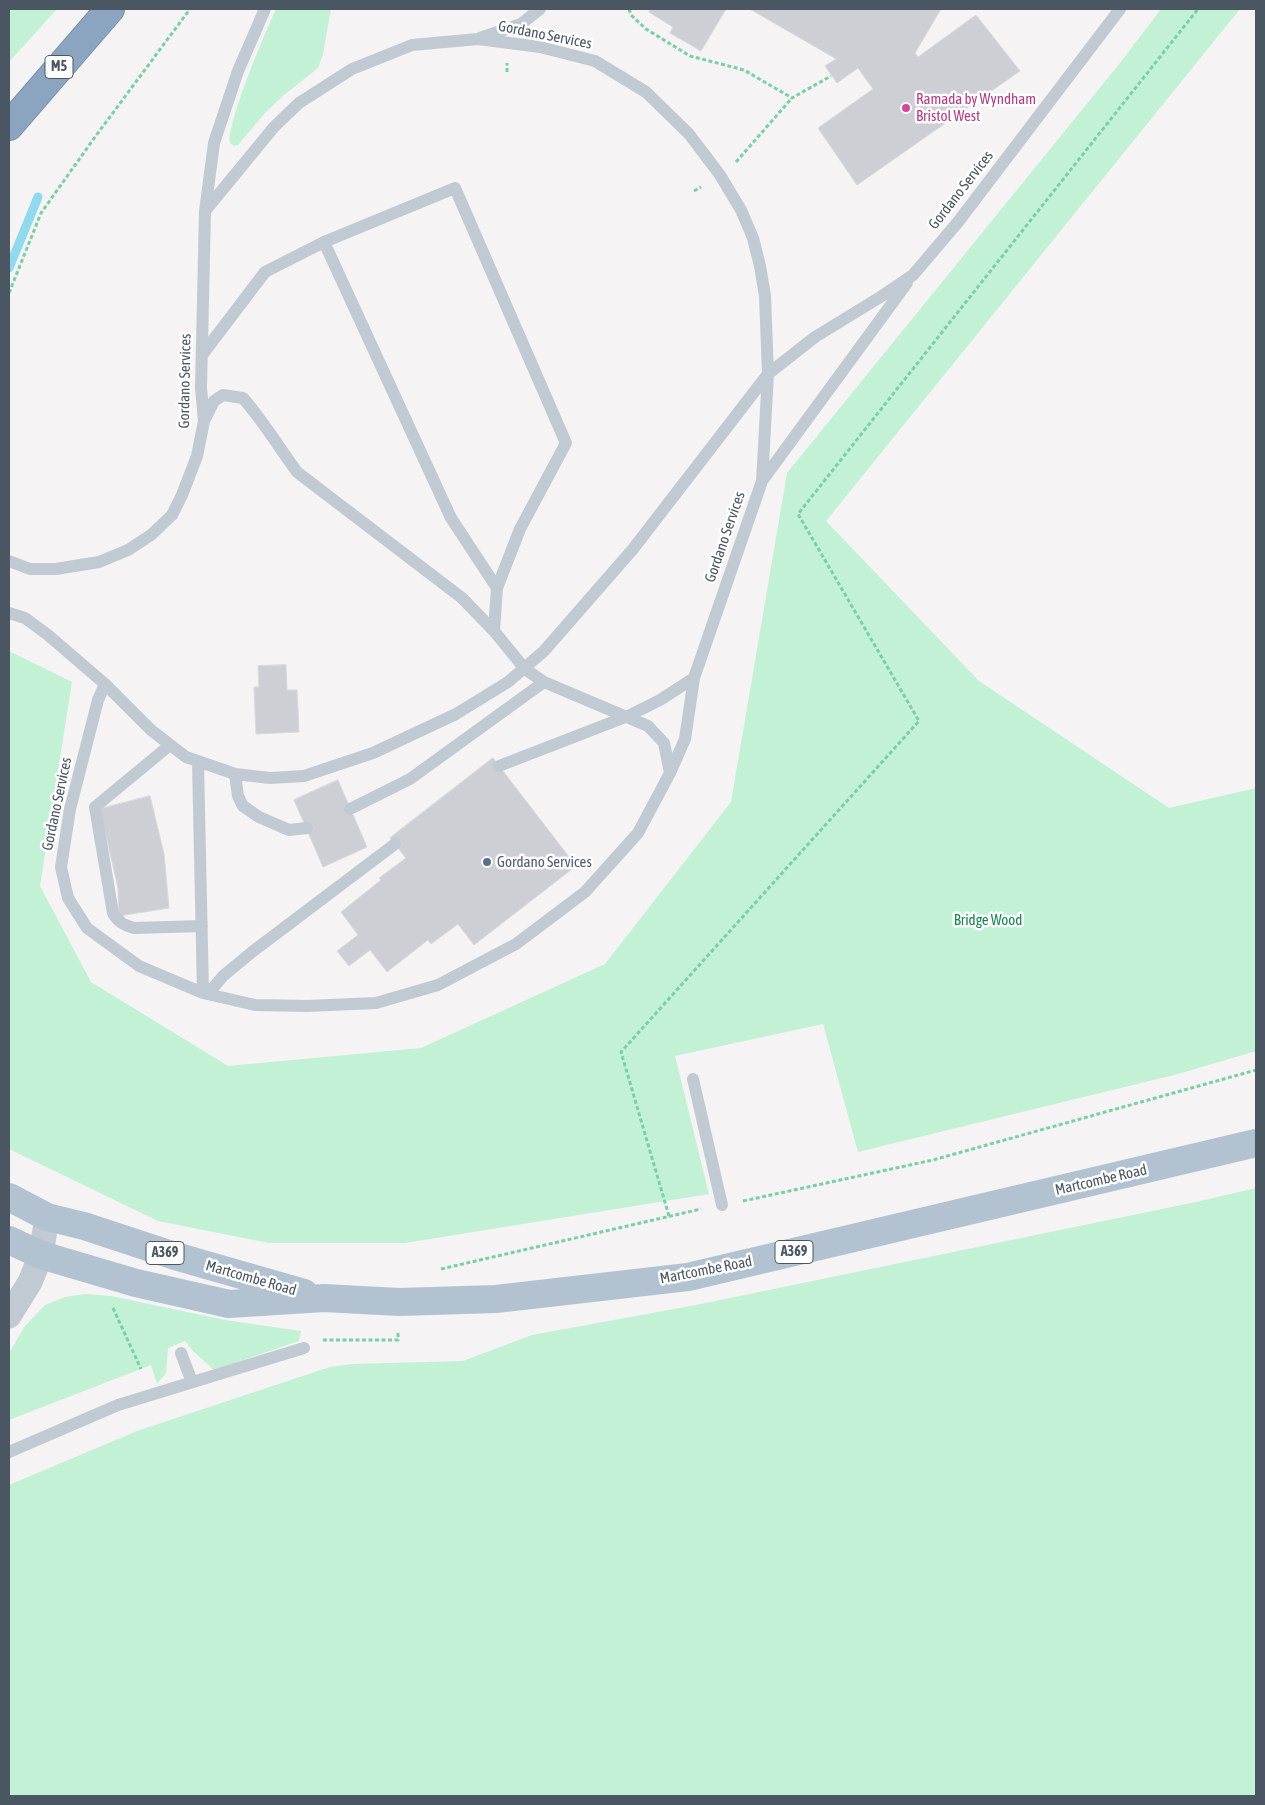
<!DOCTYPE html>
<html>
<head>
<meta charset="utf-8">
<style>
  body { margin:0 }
  #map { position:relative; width:1265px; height:1805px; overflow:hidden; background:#f5f3f3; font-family:"Asap Condensed",sans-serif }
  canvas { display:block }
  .frame { position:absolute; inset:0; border:10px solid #4a5661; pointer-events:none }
</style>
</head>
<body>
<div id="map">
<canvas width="1265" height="1805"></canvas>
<div class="frame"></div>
</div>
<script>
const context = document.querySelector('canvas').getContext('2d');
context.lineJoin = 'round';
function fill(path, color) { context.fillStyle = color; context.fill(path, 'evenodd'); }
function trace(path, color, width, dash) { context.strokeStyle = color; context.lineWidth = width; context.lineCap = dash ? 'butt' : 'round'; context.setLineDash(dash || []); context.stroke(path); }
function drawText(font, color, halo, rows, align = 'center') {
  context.font = font + ' "Asap Condensed",sans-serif'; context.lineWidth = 5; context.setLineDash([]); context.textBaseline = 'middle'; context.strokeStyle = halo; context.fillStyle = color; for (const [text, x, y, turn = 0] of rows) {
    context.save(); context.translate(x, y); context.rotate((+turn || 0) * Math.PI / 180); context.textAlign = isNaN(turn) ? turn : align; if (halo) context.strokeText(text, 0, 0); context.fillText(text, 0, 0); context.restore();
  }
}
const green = new Path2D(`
  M9 9H57L9 62Z
  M276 9H331L323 54 318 68 284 95 265 113 238 145 234 146 230 143C226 125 266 30 276 9Z
  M1161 9H1240L826 521 979 681 1169 808 1256 788V1051L1178 1074 858 1152 823 1024 675 1056 709 1194 405 1243H269L158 1221 9 1149V651L72 682 40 886 91 982 228 1066 421 1048 605 964 731 802 787 473 1120 63Z
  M1256 1188V1796H9V1485L137 1431 330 1367 352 1364 463 1361 532 1335 696 1305 1196 1202Z
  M85 1294 111 1296 225 1320 301 1331 299 1341 214 1370 193 1351 185 1341 168 1348 166 1373 157 1384 151 1365 9 1420V1353L25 1326 45 1305 65 1297Z`);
const stream = new Path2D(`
  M9 268 38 197`);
const building = new Path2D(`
  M651 9H726L701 51 670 33 673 27 649 12Z
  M750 9H876L879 10 880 9H941L915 53 918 57 976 15 1020 71 857 185 818 128 873 89 858 68 837 83 825 66 836 59Z
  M286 665 287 690H297L299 732 256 734 254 687H259L258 666Z
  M493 758 576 866 474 945 458 924 431 944 428 940 387 972 370 950 349 966 337 951 358 935 341 912 381 880 379 878 406 858 390 838Z
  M338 780 367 847 323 867 294 800Z
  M150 796 164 854 169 908 119 916 118 888 100 809Z`);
const path = new Path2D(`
  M629 9 631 15 646 29 690 56 744 70 792 98 831 76
  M507 72V63
  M736 162 792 98
  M694 191 701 187
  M9 293 41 213 95 137 190 9
  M743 1201 933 1160 1256 1070
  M669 1216 621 1052 919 721 798 514 1198 9
  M441 1269 701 1209
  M113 1308 141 1369
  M323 1340H398V1331`);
const lane = new Path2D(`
  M480 38 521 24 540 9
  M205 211 214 143 238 71 265 9
  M324 242 451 518 497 588 494 631
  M202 355 265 272 324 242 455 188 566 443 520 529 497 588
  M204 421 214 401 223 395 243 398C263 421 279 447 297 472L462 598 494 631 525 669 544 682 648 726 664 743 670 773
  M762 481 907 283
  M9 561 30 569H56L99 562 128 550 151 535 172 515 182 495 197 456 204 421 201 388 205 211 274 127 299 103 352 69 412 45 478 39 540 47 595 61 646 92 689 134 720 175 741 210 753 238 760 266 765 296 768 374 762 481 694 678 685 739 670 773 638 833 585 892 516 944 438 985 376 1003 307 1006 255 1005 203 993 139 966 87 928 68 898 61 867 70 809 98 700 105 684
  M9 613 25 618 48 635 105 684 151 730 186 757 235 774 270 778 304 776 373 753 456 714 508 682 544 651 633 549 768 374 815 337 882 296 913 275 958 222 1120 9
  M170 745 95 807 113 913C118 922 124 925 134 928L202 926
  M198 762 203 993
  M499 766 628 716 660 700 694 678
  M235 774 238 796 243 806 259 817 289 830 307 828
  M350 809 410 779 544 682
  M208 994 223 976 252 952 395 844
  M693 1079 722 1205
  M181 1353 192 1382
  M9 1452 118 1405 304 1348`);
const street = new Path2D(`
  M9 1316 30 1282 41 1255 47 1217`);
const primary = new Path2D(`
  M9 1197 47 1217 84 1226 175 1256 304 1293
  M9 1240 41 1255 136 1283 229 1304 324 1298 399 1302 496 1299 688 1277 1256 1143`);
const highway = new Path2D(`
  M9 126 110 9`);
const markers = [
  [906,108,5,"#d1479c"],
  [487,862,5,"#5c6f8a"]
];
const shields = [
  [59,67,28],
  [794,1252,38],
  [165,1253,38]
];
const shieldNames = [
  ["M5",59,67],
  ["A369",794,1252],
  ["A369",165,1253]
];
const streetNames = [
  ["Gordano Services",545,35,11],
  ["Gordano Services",961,190,-52],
  ["Gordano Services",185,381,-89],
  ["Gordano Services",725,537,-71],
  ["Gordano Services",57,804,-78],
  ["Martcombe Road",1101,1180,-13],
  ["Martcombe Road",706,1270,-11],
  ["Martcombe Road",251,1278,16]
];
const hotelNames = [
  ["Ramada by Wyndham",916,99],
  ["Bristol West",916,116]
];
const serviceNames = [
  ["Gordano Services",497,862]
];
const parkNames = [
  ["Bridge Wood",988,920]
];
fill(green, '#c3f1d5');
trace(stream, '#90daee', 9);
fill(building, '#cdcfd5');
trace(building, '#d7d9de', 1);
trace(highway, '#7690ad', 30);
trace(path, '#7ad0a6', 3, [4, 2.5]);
trace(lane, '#c1cad2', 12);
trace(street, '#c1cad2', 25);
trace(primary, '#b3c2d1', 28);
trace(highway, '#8ba5c1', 28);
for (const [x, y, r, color] of markers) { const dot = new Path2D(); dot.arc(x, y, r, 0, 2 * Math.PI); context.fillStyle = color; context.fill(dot); trace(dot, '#fff', 2); }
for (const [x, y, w] of shields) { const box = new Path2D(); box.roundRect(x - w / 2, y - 11.5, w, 23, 4); context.fillStyle = '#fff'; context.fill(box); trace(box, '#4a5661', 1); }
drawText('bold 14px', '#4a5661', null, shieldNames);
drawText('15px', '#4a5661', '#fff', streetNames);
drawText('15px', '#b23c85', '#fff', hotelNames, 'left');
drawText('15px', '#4e5e75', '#fff', serviceNames, 'left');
drawText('15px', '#17864f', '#fff', parkNames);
</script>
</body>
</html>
